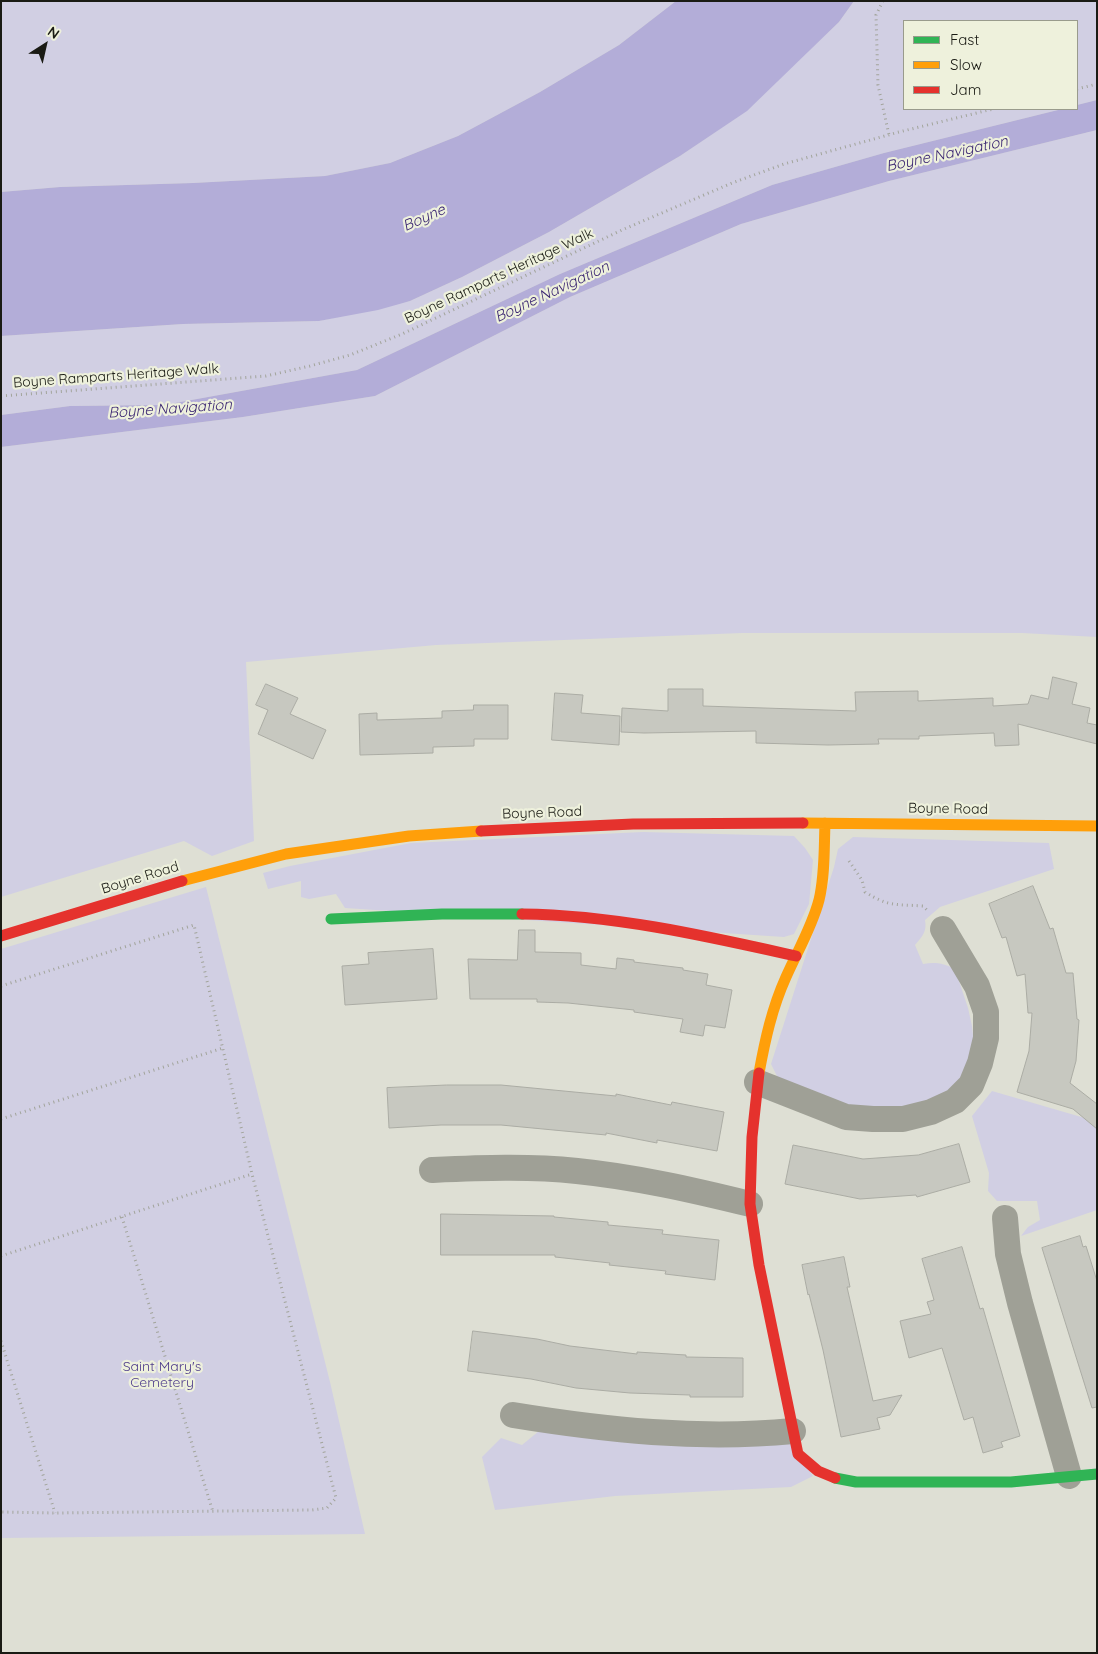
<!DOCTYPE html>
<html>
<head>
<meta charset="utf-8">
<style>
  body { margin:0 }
  #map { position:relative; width:1098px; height:1654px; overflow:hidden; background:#dedfd4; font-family:Quicksand,sans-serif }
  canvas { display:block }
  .frame { position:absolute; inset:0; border:2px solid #1a1b14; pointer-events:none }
  .legend { position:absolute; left:903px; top:20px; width:175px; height:90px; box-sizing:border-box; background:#eef1dc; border:1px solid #999b8c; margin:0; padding:6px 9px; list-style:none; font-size:15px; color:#1a1b14 }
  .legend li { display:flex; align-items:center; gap:10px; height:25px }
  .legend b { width:25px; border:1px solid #999b8c }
  .north { position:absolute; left:20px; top:20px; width:50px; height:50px; -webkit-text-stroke:4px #eef1dc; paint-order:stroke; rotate:35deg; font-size:14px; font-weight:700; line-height:20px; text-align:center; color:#1a1b14 }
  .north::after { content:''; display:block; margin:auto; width:18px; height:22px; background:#1a1b14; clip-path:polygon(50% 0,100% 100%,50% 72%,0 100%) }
</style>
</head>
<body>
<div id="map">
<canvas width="1098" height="1654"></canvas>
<div class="frame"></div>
<ul class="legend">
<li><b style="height:6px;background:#30b455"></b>Fast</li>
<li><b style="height:6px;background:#ff9f0a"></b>Slow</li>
<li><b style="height:6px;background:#e5322d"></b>Jam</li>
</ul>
<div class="north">N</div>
</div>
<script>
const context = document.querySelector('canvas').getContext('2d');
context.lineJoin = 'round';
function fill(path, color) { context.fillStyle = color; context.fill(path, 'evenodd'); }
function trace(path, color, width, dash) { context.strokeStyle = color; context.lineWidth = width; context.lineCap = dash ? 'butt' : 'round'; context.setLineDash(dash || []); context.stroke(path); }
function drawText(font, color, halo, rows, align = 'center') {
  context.font = font + ' Quicksand,sans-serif'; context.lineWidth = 4.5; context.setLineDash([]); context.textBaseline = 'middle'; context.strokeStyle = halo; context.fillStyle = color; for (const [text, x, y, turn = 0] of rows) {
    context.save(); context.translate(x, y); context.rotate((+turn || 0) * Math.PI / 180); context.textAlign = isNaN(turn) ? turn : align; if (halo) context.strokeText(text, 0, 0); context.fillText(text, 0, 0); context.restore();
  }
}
const green = new Path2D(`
  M1 1H676L619 45 540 92 458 136 390 163 325 176 193 183 60 187 1 192Z
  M854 1H1097V100L1077 105V21H904V109H1062L884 153 772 185 560 274 357 370 164 405 70 406 1 415V336L183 324 319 321 410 301 462 277 549 232 680 156 746 111 839 22Z
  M1097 130V637L1022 633H742L436 645 246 662 254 841 212 856 184 841 1 897V447L243 417 375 396 570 297 741 224 889 181Z
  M643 832 794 836 805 848 813 860 809 904 794 934 784 937 345 908 336 894 309 899 301 897V881L268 889 263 873 290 866 411 843Z
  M853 837 1049 843 1054 869 940 907 925 920C927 931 923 936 915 945L923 964C935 962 943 963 955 969L968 1008 972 1026 974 1046 960 1084 942 1097 892 1109H854L778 1078 771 1064 834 867 838 849Z
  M206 887 330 1382 365 1534 1 1538V949Z
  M992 1091 1095 1121 1097 1123V1210L1021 1236 1028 1227 1040 1220 1037 1201H997L988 1191 989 1173 972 1116Z
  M539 1431 788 1438 813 1476 791 1487 615 1496 495 1510 482 1457 501 1438 522 1445Z`);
const water = new Path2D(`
  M676 1H854L839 22 747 111 680 156 549 232 462 277 410 301 378 310 319 321 183 324 1 336V192L60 187 193 183 325 176 390 163 458 136 540 92 619 45Z
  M1097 100V130L889 181 741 224 570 297 375 396 243 417 1 447V415L70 406 164 405 357 370 560 274 772 185 884 153 1062 109H1077V105Z`);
const building = new Path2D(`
  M1053 677 1077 683 1072 704 1090 708 1087 723 1097 725V744L1018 724 1019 745 995 746 994 733 919 736V739H878L879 744 828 745 756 743V731L644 733 621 732 622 708 668 711V689H703V706L856 711 855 692 918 691V701L993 698V706L1028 704 1031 695 1048 699Z
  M266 684 298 698 290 714 326 730 313 759 258 734 268 710 256 705Z
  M555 693 583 695 581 713 620 716 619 745 552 740Z
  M474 705H508V739H474V746L433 747V753L360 755 359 714 377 713V720L442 718V711L473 710Z
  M1033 886 1050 929 1053 928 1066 973H1073L1077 1019 1079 1020 1076 1061 1070 1083 1097 1104V1129L1073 1109 1017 1092 1029 1051 1032 1013H1028L1025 974 1017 976 1006 937 1002 938 989 904Z
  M519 930H535V952L581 953V965L616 969 617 958 634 960V962L683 968V970L708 974 706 985 732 990 725 1028 705 1025 703 1036 680 1032 683 1019 634 1012V1010L568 1003 537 1002V999H470L468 959 517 960Z
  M433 949 437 999 345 1005 342 966 369 964 368 953Z
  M447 1085H501L616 1096V1094L671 1105 672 1102 724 1112 717 1151 657 1140V1143L606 1133V1135L501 1125H441L389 1128 387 1088Z
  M959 1144 970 1182 917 1197 916 1195 860 1199 785 1184 793 1145 863 1159 918 1155Z
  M441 1214 554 1216V1217L608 1222V1225L663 1230 662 1234 719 1240 715 1280 665 1274 666 1271 609 1265 610 1263 555 1257V1255H441Z
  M1080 1236 1083 1247 1086 1246 1097 1281V1407L1092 1408 1042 1248Z
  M962 1247 980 1309 983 1308 1020 1436 1001 1442 1003 1447 983 1453 973 1417 964 1420 942 1348 909 1358 900 1321 931 1314 927 1302 934 1300 922 1259Z
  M844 1257 850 1287H847L873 1401 902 1395 890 1415 877 1418 880 1429 841 1437 823 1350 809 1294 808 1295 802 1265Z
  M473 1331 537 1339 570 1346 637 1354V1352L686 1355V1357L743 1358V1397H690V1395L630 1393 576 1388 531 1379 468 1371Z`);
const path = new Path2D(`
  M883 1 876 15 878 85 889 135
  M1077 89 1097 84
  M1 396 266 376 310 366 350 355 402 334 622 230 732 183 784 164 899 132 993 109
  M849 861 862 880 865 892C889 907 895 904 923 906L928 911
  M1 986 194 925 252 1174 336 1498 327 1508 312 1510 55 1513 1 1512
  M1 1119 223 1048
  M122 1217 213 1512
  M1 1256 252 1174
  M1 1341 55 1513`);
const street = new Path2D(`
  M757 1082 846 1117 873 1119H903L931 1112 955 1101 971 1085 980 1063 986 1038V1012L977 986 943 929
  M432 1170C481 1168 529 1166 577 1171 636 1177 693 1190 750 1204
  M1005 1218 1008 1254 1020 1303 1069 1476
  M513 1415C605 1430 699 1440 793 1431`);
const fast = new Path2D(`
  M331 919 442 914H522
  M835 1478 856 1482H1011L1097 1474`);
const slow = new Path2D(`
  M803 823 1097 826
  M182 881 286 854 409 836 481 831
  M759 1073C765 1040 772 1008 786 977 797 952 812 927 819 900 825 875 824 848 825 823`);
const jam = new Path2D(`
  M481 831 633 824 803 823
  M522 914C615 915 706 936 796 956
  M1 936 182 881
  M759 1073 752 1137 750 1204 759 1265 798 1454 818 1471 835 1478`);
const streetNames = [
  ["Boyne Ramparts Heritage Walk",499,276,-25],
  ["Boyne Ramparts Heritage Walk",116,376,-4],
  ["Boyne Road",948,809,1],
  ["Boyne Road",542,813,-2],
  ["Boyne Road",140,878,-17]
];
const parkNames = [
  ["Saint Mary's",162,1367],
  ["Cemetery",162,1383]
];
const waterNames = [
  ["Boyne Navigation",947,154,-12],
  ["Boyne",424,218,-24],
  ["Boyne Navigation",552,292,-25],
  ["Boyne Navigation",170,409,-4]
];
fill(green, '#d1cfe3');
fill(water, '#b3add8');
fill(building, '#c7c8c0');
trace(building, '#abaca4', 1);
trace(path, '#a2a49b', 3, [1, 4]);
trace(street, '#9fa096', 26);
trace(fast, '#30b455', 11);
trace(slow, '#ff9f0a', 11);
trace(jam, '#e5322d', 11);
drawText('14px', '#1a1b14', '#eef1dc', streetNames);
drawText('14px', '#4e3c8b', '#eef1dc', parkNames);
drawText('italic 15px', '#3a2572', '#eef1dc', waterNames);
</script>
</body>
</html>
